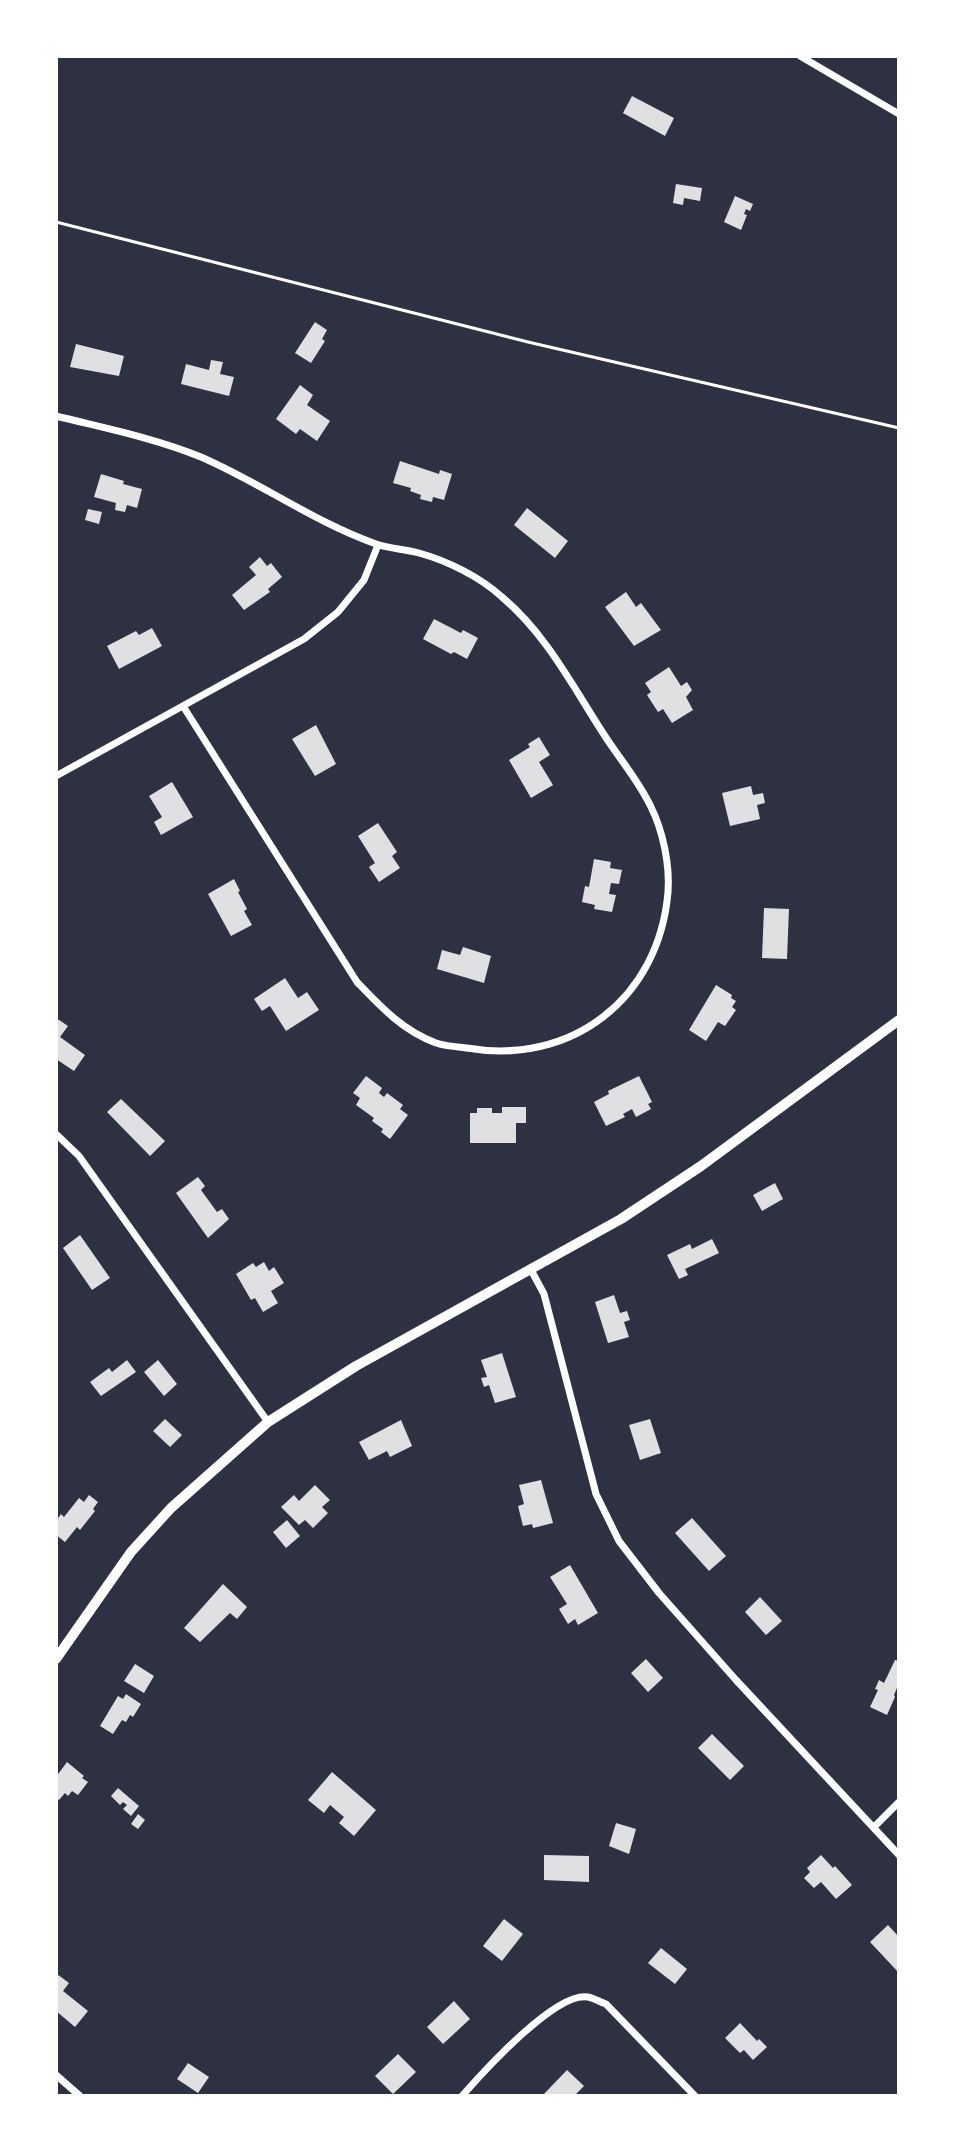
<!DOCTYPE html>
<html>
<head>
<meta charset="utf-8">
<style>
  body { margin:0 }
  #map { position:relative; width:955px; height:2152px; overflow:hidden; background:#2d3142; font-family:Georgia,serif }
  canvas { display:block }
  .frame { position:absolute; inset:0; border:58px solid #fff; pointer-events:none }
</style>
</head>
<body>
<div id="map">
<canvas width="955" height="2152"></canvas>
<div class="frame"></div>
</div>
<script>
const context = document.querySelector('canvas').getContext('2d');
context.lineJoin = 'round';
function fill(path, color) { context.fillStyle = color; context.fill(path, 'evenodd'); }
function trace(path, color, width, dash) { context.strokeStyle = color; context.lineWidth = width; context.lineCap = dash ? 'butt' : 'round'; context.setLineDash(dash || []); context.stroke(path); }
const building = new Path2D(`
  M632 96 674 118 665 136 623 113Z
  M676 184 702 188 700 201 684 198 683 205 673 203Z
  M735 196 753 204 750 211 746 209 744 214 747 215 741 230 724 222Z
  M315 322 327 330 322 339 325 341 311 363 295 353Z
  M76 344 124 356 119 376 70 367Z
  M211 360 223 362 220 374 234 377 229 396 181 384 186 364 209 370Z
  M300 385 313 395 307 405 330 421 317 441 300 429 296 434 276 419Z
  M400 461 439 474 440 470 452 474 444 500 433 497 432 502 420 499 421 495 410 491 411 488 393 483Z
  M101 474 124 481 123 484 142 489 137 508 127 505 125 512 115 510 116 503 94 497Z
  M527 508 568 541 555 558 514 525Z
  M88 509 102 512 99 524 85 520Z
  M260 557 267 566 271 563 282 577 268 589 270 592 244 610 232 595 256 575 249 567Z
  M626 592 636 607 641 603 661 630 634 646 605 607Z
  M434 619 461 633 463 630 478 638 467 659 454 652 451 654 423 639Z
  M152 628 162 646 119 669 107 646 136 631 139 635Z
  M669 667 681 686 687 682 692 690 686 697 693 710 672 723 663 709 658 712 647 695 651 692 645 683Z
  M316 725 336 764 315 776 292 739Z
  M539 737 550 755 539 762 553 785 531 798 509 760 530 747 528 744Z
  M172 782 193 817 161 835 154 822 162 817 149 796Z
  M751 786 753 795 763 793 765 803 757 805 760 819 730 826 722 793Z
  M378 823 397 852 392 856 400 868 379 882 369 867 375 863 358 836Z
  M594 859 611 862 610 868 622 870 619 884 611 883 609 894 616 895 612 912 594 909 595 905 582 902 585 886 589 887Z
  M234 879 240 891 238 892 247 909 244 911 252 925 231 936 208 894Z
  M764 908 789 909 787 959 762 958Z
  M463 947 491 956 484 983 437 969 442 950 460 955Z
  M285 978 298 998 307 992 319 1010 286 1031 270 1006 262 1011 254 999Z
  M716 985 732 995 731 998 736 1001 732 1007 736 1010 725 1026 718 1022 706 1041 689 1030Z
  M56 1018 68 1026 60 1037 85 1055 74 1071 56 1059Z
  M366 1076 382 1088 379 1093 384 1097 387 1093 403 1105 400 1109 408 1115 390 1139 381 1132 383 1129 372 1121 374 1118 356 1105 360 1098 353 1093Z
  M639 1076 652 1102 648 1104 651 1109 636 1117 632 1109 623 1114 625 1117 606 1126 594 1102 609 1094 608 1091Z
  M121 1099 165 1141 150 1156 107 1112Z
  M502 1107H526V1123H516V1143H470V1113H477V1108H492V1113H502Z
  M198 1177 205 1186 201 1190 217 1212 222 1209 229 1219 208 1238 176 1193Z
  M775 1183 783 1199 762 1211 753 1195Z
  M80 1235 110 1278 92 1290 63 1248Z
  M712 1239 719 1253 685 1269 688 1275 679 1279 667 1255 690 1244 692 1249Z
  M264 1262 269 1271 274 1267 284 1283 271 1291 278 1303 263 1312 255 1298 251 1300 236 1274 253 1263 256 1267Z
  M614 1295 620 1313 627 1311 630 1320 624 1322 629 1337 608 1343 595 1302Z
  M502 1353 516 1397 495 1403 489 1385 484 1387 481 1378 487 1377 481 1360Z
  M127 1360 136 1372 101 1396 90 1382 109 1368 112 1372Z
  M158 1360 177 1384 164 1396 144 1372Z
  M165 1419 182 1435 170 1447 153 1431Z
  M650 1419 661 1453 640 1460 629 1425Z
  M401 1420 412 1446 390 1457 387 1451 369 1460 359 1442Z
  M541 1480 553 1523 533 1528 532 1524 523 1526 518 1506 524 1504 519 1485Z
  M315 1485 330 1500 322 1507 328 1513 313 1528 305 1520 299 1525 281 1507 294 1495 299 1501Z
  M89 1495 98 1502 93 1509 95 1511 80 1530 77 1527 65 1542 56 1535V1521L61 1514 64 1517 79 1498 84 1502Z
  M692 1518 726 1556 709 1571 675 1533Z
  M287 1520 300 1536 286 1548 273 1532Z
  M570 1565 598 1613 578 1625 575 1619 568 1624 559 1609 567 1604 550 1577Z
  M223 1584 247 1607 237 1619 230 1613 200 1642 184 1628Z
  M760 1597 782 1621 766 1635 745 1612Z
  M646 1659 663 1678 648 1692 631 1673Z
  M895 1660 899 1661V1689L897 1688 894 1695 895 1697 887 1715 870 1707 878 1690 875 1689 879 1680 884 1683Z
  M135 1664 154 1676 144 1693 124 1681Z
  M126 1694 141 1704 133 1717 130 1715 126 1722 122 1720 113 1734 100 1726 118 1696 123 1699Z
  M712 1734 744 1766 730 1780 698 1748Z
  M67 1762 84 1776 82 1778 88 1782 78 1795 72 1791 68 1796 65 1793 59 1800 56 1798V1777Z
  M332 1772 376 1810 354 1836 339 1823 344 1817 330 1805 324 1813 308 1800Z
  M118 1788 139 1806 131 1816 123 1809 127 1805 123 1802 120 1805 111 1796Z
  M138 1814 145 1820 138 1829 131 1824Z
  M616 1823 636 1829 629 1854 609 1846Z
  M544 1855 589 1856V1882L544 1880Z
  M821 1855 833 1868 835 1866 852 1885 836 1899 821 1882 814 1888 804 1878 810 1872 807 1868Z
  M504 1919 523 1934 502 1961 483 1946Z
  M888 1925 899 1937V1973L870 1942Z
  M661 1948 687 1969 675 1984 648 1963Z
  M57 1974 69 1983 63 1991 88 2011 75 2027 56 2011Z
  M454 2001 470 2019 443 2044 427 2027Z
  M740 2023 757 2041 759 2039 767 2047 753 2060 744 2050 740 2053 725 2038Z
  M398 2054 416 2072 393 2094 375 2076Z
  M188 2063 209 2077 198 2093 177 2079Z
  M567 2070 584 2086 574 2096H542Z`);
const path = new Path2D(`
  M56 222 528 342 899 428`);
const minor = new Path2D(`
  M800 56 899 114
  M56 416C104 428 155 438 201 457 261 483 314 522 376 544 390 549 405 549 419 553 448 561 480 577 502 597 546 634 572 685 603 733 618 757 639 781 651 807 663 831 670 865 668 892 659 999 571 1066 467 1048 457 1047 445 1046 436 1043 402 1030 381 1007 357 982L183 706
  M56 776 304 639 338 612 364 580 378 545
  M56 1134 79 1156 268 1422
  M530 1268 544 1294 596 1494 619 1541 659 1593 736 1680 899 1855
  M874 1827 899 1802
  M56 2075 80 2096
  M462 2096C483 2072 556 1991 588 1997 594 1998 600 2002 606 2004L695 2096`);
const secondary = new Path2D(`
  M56 1659 131 1552 171 1508 268 1422 356 1366 621 1219 701 1166 899 1020`);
fill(building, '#e0e0e3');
trace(path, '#fff', 3);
trace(minor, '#fff', 7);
trace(secondary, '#fff', 10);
</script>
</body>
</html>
